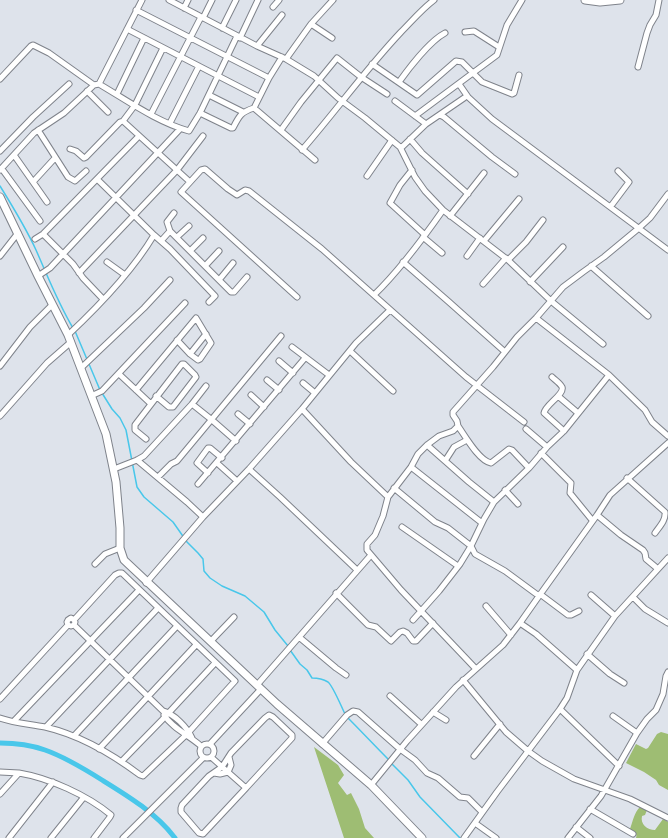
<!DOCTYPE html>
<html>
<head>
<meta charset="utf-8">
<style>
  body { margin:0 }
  canvas { display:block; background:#dee3eb }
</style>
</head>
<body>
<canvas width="668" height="838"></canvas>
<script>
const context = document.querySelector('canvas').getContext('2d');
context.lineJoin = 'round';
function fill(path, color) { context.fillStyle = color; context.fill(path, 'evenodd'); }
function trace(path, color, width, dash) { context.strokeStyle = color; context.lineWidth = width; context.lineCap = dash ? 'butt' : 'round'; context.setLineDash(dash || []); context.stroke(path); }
const green = new Path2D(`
  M661 732 668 734V790L659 785 656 780 644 772 626 763 636 744 646 749 648 748 657 734Z
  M314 747 338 765 344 775 338 783 347 795 351 793 359 809 365 828 374 838H344Z
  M640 807 647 810 645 815 642 816C640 824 647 830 655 830L663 819 668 822V838H636C638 833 633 831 630 829 633 821 634 813 640 807Z`);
const stream = new Path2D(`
  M0 186C13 207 26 228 36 250 48 277 58 303 73 328
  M75 331 100 390
  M102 393 112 409 120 418 126 430 137 487 144 497 173 522 187 542 198 553 203 559 204 571 210 578 222 586 245 596 264 612 275 630 288 646
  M290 650 300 664 307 670 312 678C317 678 323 679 328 682 333 686 341 706 345 714
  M347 717C361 731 375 746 389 760
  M392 764 408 780 420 797 460 838`);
const canal = new Path2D(`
  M0 743C15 743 31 745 45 750 65 757 83 768 102 780 128 796 156 813 175 838`);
const minor = new Path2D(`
  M169 0 257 46 286 59 314 76 338 98 365 118 400 147 415 177 425 191 443 210 508 260 551 301 603 344
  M273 7 279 0
  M184 8 188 0
  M136 10 269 78
  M203 18 212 0
  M311 24 332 38
  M222 28 236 0
  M127 29 259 97
  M465 32 474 31 499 47
  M240 38 258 0
  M257 46 282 15
  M282 57 269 78 254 108 315 160
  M286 59 311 24 333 0
  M372 64 417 95 456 61 462 62 482 82 512 94 514 93 519 75
  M638 67 647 33 650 25 656 15 659 0
  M0 79 31 46 33 45 49 53 94 85
  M399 82C409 68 430 41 445 33
  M99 84C128 101 157 122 189 131L200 113 237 36
  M459 84 468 97 492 119 668 250
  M87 91 108 112
  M117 94 144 38
  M209 95 243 112
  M395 101 426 124
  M200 113 231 128H233C239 116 241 112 254 108
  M151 114 201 17
  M440 115 444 117 492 157 515 174
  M415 116 497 55 507 25 522 0
  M123 121 135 105 163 48
  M170 123 199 66
  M38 130 68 177 75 181 86 171
  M281 130 301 102 337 58 361 77 387 94
  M410 139 422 153 468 194
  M401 148 426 124 464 98
  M70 149 76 151 84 158 86 157 120 122 123 121 190 182
  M302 150C336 111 366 69 401 32 412 21 422 9 434 0
  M0 151 33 117 69 84
  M14 155 47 202
  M2 169 40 221
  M0 170 34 133 64 113 94 85 99 84 142 0
  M412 170 400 185 390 203 425 235
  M367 176 392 140
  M33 182 55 158
  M611 206 629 182 618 171
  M450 216 484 173
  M170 231 231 292H234L247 277
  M43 234 73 264 83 278 103 299
  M154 235 170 249 215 296 209 302
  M177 237 189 226
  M423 237 442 253
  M35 239 43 234 139 136
  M161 241 170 231 167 222 174 213
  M484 241 519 199
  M190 251 203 238
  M0 256 18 233
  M467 256 480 238
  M508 260 526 242 543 220
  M107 262 125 275
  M403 262 449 302 505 352
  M205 266 219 251
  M591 266 648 316
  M79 273 177 170 203 136
  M38 276 50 268 180 129
  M219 280 233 263
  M530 282 563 247
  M483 284 506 258
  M374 295C400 270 422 240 443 210
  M297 297 181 192 201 170 205 169 228 189 237 195 245 190 249 191 322 249 466 377 524 422
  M536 318 609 375 645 410 652 422 668 436
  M68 335C100 305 132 272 154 235L97 179
  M292 347 329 375
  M350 351 393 391
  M190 354 206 334
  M279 361 293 373
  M0 366 30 327 52 305
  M81 368 144 308 170 280
  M119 374 151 404
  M552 377C555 380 560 383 562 387 565 394 545 405 544 413L564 431
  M267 380 279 390
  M303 383 315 393
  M206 386 192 404 212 420 236 441
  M136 390 196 318 211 343 200 359 198 360 190 354 177 340
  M251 395 264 407
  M91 396 102 391 185 303
  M558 396 578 413
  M302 409 351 462 388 497
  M238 414 250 424
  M0 416 47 363 71 342
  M458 426C465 436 479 461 491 463L509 449 512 450 529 468
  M526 429 547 447
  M146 439 135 430V425L182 364H184L195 375 196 377 173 407H169L156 396
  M427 445 469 482 494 502
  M541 453 571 483 570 493 592 520
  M137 460 187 502 203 517
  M445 461 454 447 467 440
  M217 463 237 481
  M411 467 482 523
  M114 469 137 460 144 456 192 404
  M249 469 280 497 357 570
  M208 473 197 463 208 448H210L222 458
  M158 477 171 464 177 461 281 336
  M627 478 665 512C666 520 660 526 655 533
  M198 484 305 358
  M394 488 435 522 448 528 471 546 475 554 505 571 539 596 597 515 610 495 668 443
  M505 490 518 504
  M597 515 621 535 643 550 645 553 646 559 658 569
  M402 527 458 566
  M95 564 105 554 120 548
  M146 583 203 517 249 469 302 409 356 343 390 310
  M336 593 368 625 376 627 391 641 400 632 403 631 407 633 413 641H416L433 623
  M540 594 568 615H571L579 611
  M591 595 615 616
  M633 597 645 609 668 623
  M486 606 511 635
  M413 620 439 591 460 564 471 546 484 519 494 502 529 468 547 447 564 431 609 375
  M520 623 536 634 577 670
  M74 625 75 622 74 620 71 618 68 620 67 622 68 625 71 626 74 625 163 711C174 714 187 727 192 738
  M299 637 336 668 346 675
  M211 641 234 617
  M587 654 610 674 624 683
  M476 669 401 590 367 550V544L375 535 383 516 388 497 411 467 418 454 427 445 439 436 453 431 458 426 457 421 453 415V412L493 367 517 337 536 318 563 287 583 272 604 257 639 228 650 218 668 194
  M463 680 506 732 528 751 542 761 574 779 630 799 668 818
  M257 685 371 555
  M390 696 421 724
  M0 699 68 625
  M560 709 619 766
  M433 712 446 720
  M164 715C172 728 190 736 201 746
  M613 716 637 733
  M0 718C14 723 30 724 45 727 80 735 112 754 140 775L143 776 187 734 235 681 122 573H119L115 575 74 620
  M14 721 139 590
  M46 727 158 608
  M74 736 177 626
  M200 751a7 7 0 1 1 14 0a7 7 0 1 1-14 0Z
  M210 744 261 689
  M322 744 347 715 353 711 358 712 400 749 415 760 427 773 438 778 460 797 468 798 482 812
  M99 749 196 645
  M474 756 500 724
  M211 757 246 788 292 738V735L273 717 269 715 265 718 231 753 222 767 209 776 182 805 181 808V812L199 833 203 834 246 788
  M122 761 162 720 215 663
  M0 772 19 773
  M214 773 220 774 228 772 231 765 229 757
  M371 785 407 741 456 687 503 645 520 623 539 596
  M0 794 19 773C49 778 87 795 111 815L110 817 94 838
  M590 809 633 834
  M475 823 496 838
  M576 827 590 838
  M9 838 53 782
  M51 838 84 797
  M123 838 203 758
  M464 838 497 792 560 709 567 698 577 670 615 616 668 558
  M568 838 601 796 637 733 647 719 656 710 663 694 666 676 668 672`);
const secondary = new Path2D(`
  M585 0 600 2 620 0
  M0 197 38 276 68 335 106 434 116 482 120 528V548L124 560 277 704 371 785 422 838`);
fill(green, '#9ebd73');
trace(stream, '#49c7ea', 1.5);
trace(canal, '#49c7ea', 5);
trace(minor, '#7f838b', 7);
trace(secondary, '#7f838b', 9);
trace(minor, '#fff', 5);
trace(secondary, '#fff', 7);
</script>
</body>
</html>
